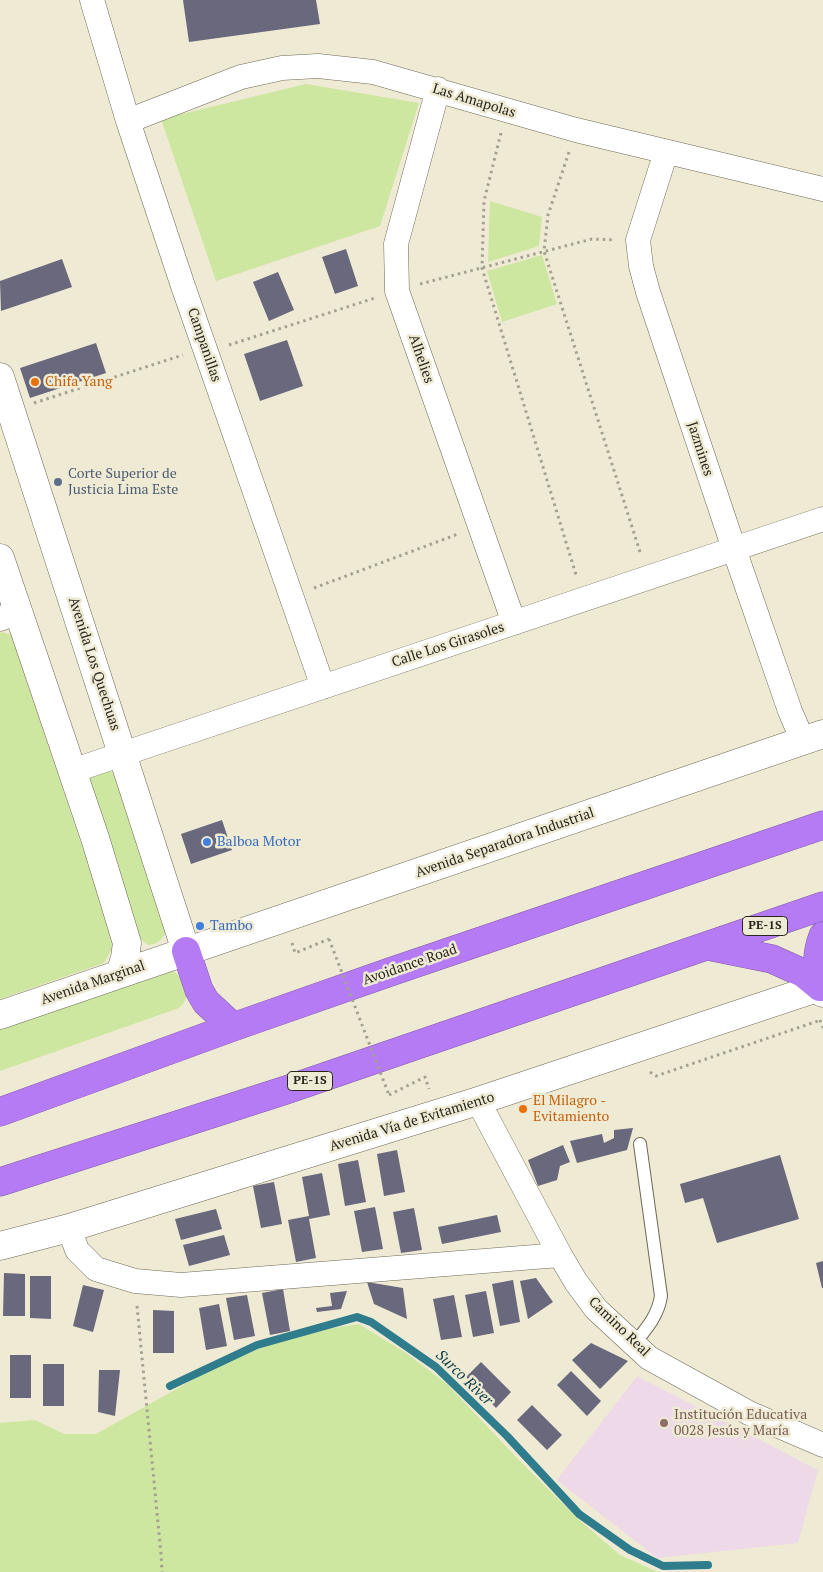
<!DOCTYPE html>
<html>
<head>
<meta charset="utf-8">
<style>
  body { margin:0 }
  canvas { display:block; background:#efead4 }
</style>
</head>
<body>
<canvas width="823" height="1572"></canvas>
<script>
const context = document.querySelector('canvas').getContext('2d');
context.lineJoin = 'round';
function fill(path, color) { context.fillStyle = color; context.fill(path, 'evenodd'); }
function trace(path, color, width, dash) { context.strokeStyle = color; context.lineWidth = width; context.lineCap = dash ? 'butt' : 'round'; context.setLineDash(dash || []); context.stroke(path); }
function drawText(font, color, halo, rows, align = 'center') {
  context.font = font + ' "PT Serif",serif'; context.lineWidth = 5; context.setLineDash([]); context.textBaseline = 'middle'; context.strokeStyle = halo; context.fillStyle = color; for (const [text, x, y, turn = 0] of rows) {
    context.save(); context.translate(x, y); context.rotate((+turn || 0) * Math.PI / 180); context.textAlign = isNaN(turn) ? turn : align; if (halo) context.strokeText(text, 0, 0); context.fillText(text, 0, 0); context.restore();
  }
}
const education = new Path2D(`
  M637 1376 818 1470 798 1543 657 1558 557 1480Z`);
const green = new Path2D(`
  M306 84 419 103 380 226 216 281 161 119Z
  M490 201 542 217 539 246 488 262Z
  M542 255 557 304 502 322 487 271Z
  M2 632 11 635 113 938 112 949 104 963 0 999V633Z
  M107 770 114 773 166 932C161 941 158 944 148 945L141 939 135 930 88 782 92 776Z
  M173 971C186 980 193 996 179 1008L0 1071V1028Z
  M359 1324 406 1353 447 1384 517 1458 577 1518 620 1555 658 1572H0V1423L35 1420 64 1434H96L212 1369 270 1344 320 1330Z`);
const stream = new Path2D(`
  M170 1386 257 1345 357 1317 371 1322 436 1367 507 1436 579 1514 630 1550 663 1566 708 1565`);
const building = new Path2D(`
  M183 0H316L320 24 189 42Z
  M346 249 358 286 335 294 322 257Z
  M62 259 72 287 1 311 0 281Z
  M278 272 294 310 269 321 253 282Z
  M287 340 303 386 260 401 244 354Z
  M96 343 106 373 30 398 20 368Z
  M222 820 232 850 191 864 181 834Z
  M633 1128 627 1150 577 1163 570 1141 602 1134 604 1143 614 1138V1130Z
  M563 1145 570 1162 560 1166 557 1180 538 1186 528 1160Z
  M397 1150 405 1192 384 1196 377 1154Z
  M780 1155 799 1219 717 1243 703 1198 685 1203 680 1184Z
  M358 1160 366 1202 345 1206 338 1164Z
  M322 1173 330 1215 309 1219 316 1258 296 1262 288 1220 309 1216 302 1177Z
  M274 1182 282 1224 261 1228 253 1186Z
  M375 1207 383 1249 362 1252 354 1211Z
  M414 1208 422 1250 401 1253 393 1212Z
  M216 1209 222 1229 181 1240 175 1219Z
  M497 1215 501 1232 442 1244 438 1227Z
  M224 1235 230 1255 189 1266 183 1245Z
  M823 1261V1288H822L816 1263Z
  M4 1273 25 1274V1316H3Z
  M30 1276H51V1319L30 1318Z
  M536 1278 553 1302 528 1319 520 1281Z
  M513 1280 520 1322 500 1326 492 1284Z
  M367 1282 403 1288 407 1319 374 1304Z
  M83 1285 104 1290 93 1332 73 1326Z
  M283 1289 290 1331 270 1335 262 1293Z
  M347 1291 341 1309 317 1312 316 1308 332 1306 330 1293Z
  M486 1291 494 1333 473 1337 465 1295Z
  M247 1295 255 1336 234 1340 226 1298Z
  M454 1295 462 1337 441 1340 433 1299Z
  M219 1304 227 1346 206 1350 199 1308Z
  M153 1310 174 1311V1353H153Z
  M591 1343 628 1361 600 1389 572 1360Z
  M10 1355H31V1398H10Z
  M481 1362 511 1392 496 1408 466 1377Z
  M43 1364H64V1406H43Z
  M99 1370H120L115 1416 98 1412Z
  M571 1371 601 1401 587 1416 557 1385Z
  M532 1405 562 1435 547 1450 517 1420Z`);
const path = new Path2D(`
  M501 133 484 201 482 268 577 578
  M569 152 548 215 544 251 641 555
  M420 284 592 239 615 240
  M229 345 375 298
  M34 403 183 355
  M314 588 458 534
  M292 943 295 953 329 939
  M820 1020 823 1028
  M650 1072 656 1076 821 1020
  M389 1095 425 1077 429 1089
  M137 1306 161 1554 162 1572`);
const lane = new Path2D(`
  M634 1344C646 1329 658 1316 661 1296L640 1144`);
const street = new Path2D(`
  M92 0 128 121 183 286 323 687
  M438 89 396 244 397 291 514 623
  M128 121 241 77 282 68 318 66 373 72 576 130 823 189
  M666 152 638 240 641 266 648 292 734 549 790 711 803 741
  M0 619 18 611
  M72 771 823 519
  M478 1101 560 1255 576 1282 596 1309 649 1358 749 1413 823 1445
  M69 1228 77 1250 96 1269 135 1281 181 1285 560 1255`);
const secondary = new Path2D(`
  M0 377 186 951
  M0 558 95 838 127 943 125 958 120 974
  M0 1015 823 734
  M0 1246 69 1228 478 1101 820 987 823 993`);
const highway = new Path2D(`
  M708 946 772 959 803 973 820 987
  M186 951 199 990 206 1002 233 1027
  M820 987C817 969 816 953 823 936
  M0 1112 233 1027 390 972 823 825
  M0 1182 286 1090 823 906`);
const pathBridge = new Path2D(`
  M329 939 389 1095`);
const markers = [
  [35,382,5,"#e8710a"],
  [58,482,5,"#5c6f8a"],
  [207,842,5,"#3f7fe0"],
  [200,926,5,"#3f7fe0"],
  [523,1109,5,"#e8710a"],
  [664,1423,5,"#8d6e63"]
];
const shields = [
  [765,926,45],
  [310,1081,45]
];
const shieldNames = [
  ["PE-1S",765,926],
  ["PE-1S",310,1081]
];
const streetNames = [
  ["Las Amapolas",474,101,17],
  ["Campanillas",204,345,71],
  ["Alhelies",421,359,71],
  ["Jazmines",700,449,72],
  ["Calle Los Girasoles",448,645,-18],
  ["Avenida Los Quechuas",94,664,72],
  ["Avenida Separadora Industrial",505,843,-19],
  ["Avoidance Road",410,965,-19],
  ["Avenida Marginal",93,983,-19],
  ["Avenida Vía de Evitamiento",412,1122,-17],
  ["Camino Real",619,1327,44]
];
const foodNames = [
  ["Chifa Yang",45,382],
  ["El Milagro -",533,1101],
  ["Evitamiento",533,1117]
];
const serviceNames = [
  ["Corte Superior de",68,474],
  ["Justicia Lima Este",68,490]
];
const shopNames = [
  ["Balboa Motor",217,842],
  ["Tambo",210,926]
];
const educationNames = [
  ["Institución Educativa",674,1415],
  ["0028 Jesús y María",674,1431]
];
const waterNames = [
  ["Surco River",464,1378,44]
];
fill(education, '#edd9e8');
fill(green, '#cde7a0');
trace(stream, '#2f7d8c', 8);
fill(building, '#69687c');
trace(lane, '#6e6956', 14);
trace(street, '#6e6956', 25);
trace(secondary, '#6e6956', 29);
trace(highway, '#835da9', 29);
trace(path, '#a5a190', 3, [2.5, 4]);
trace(lane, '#fff', 12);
trace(street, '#fff', 24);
trace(secondary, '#fff', 28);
trace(highway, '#b47bf4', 28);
trace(pathBridge, '#a5a190', 3, [2.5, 4]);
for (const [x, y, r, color] of markers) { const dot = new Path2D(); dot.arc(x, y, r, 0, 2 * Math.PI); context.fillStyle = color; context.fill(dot); trace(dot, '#efead4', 2); }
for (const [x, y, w] of shields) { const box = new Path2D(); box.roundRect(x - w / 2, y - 9.5, w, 19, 4); context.fillStyle = '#efead4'; context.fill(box); trace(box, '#27251d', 1); }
drawText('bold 12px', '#27251d', null, shieldNames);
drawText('14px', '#27251d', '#efead4', streetNames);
drawText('14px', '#c56008', '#efead4', foodNames, 'left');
drawText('14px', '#4e5e75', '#efead4', serviceNames, 'left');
drawText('14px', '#366cbe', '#efead4', shopNames, 'left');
drawText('14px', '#785e54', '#efead4', educationNames, 'left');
drawText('italic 15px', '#0f404b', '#efead4', waterNames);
</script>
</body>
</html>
